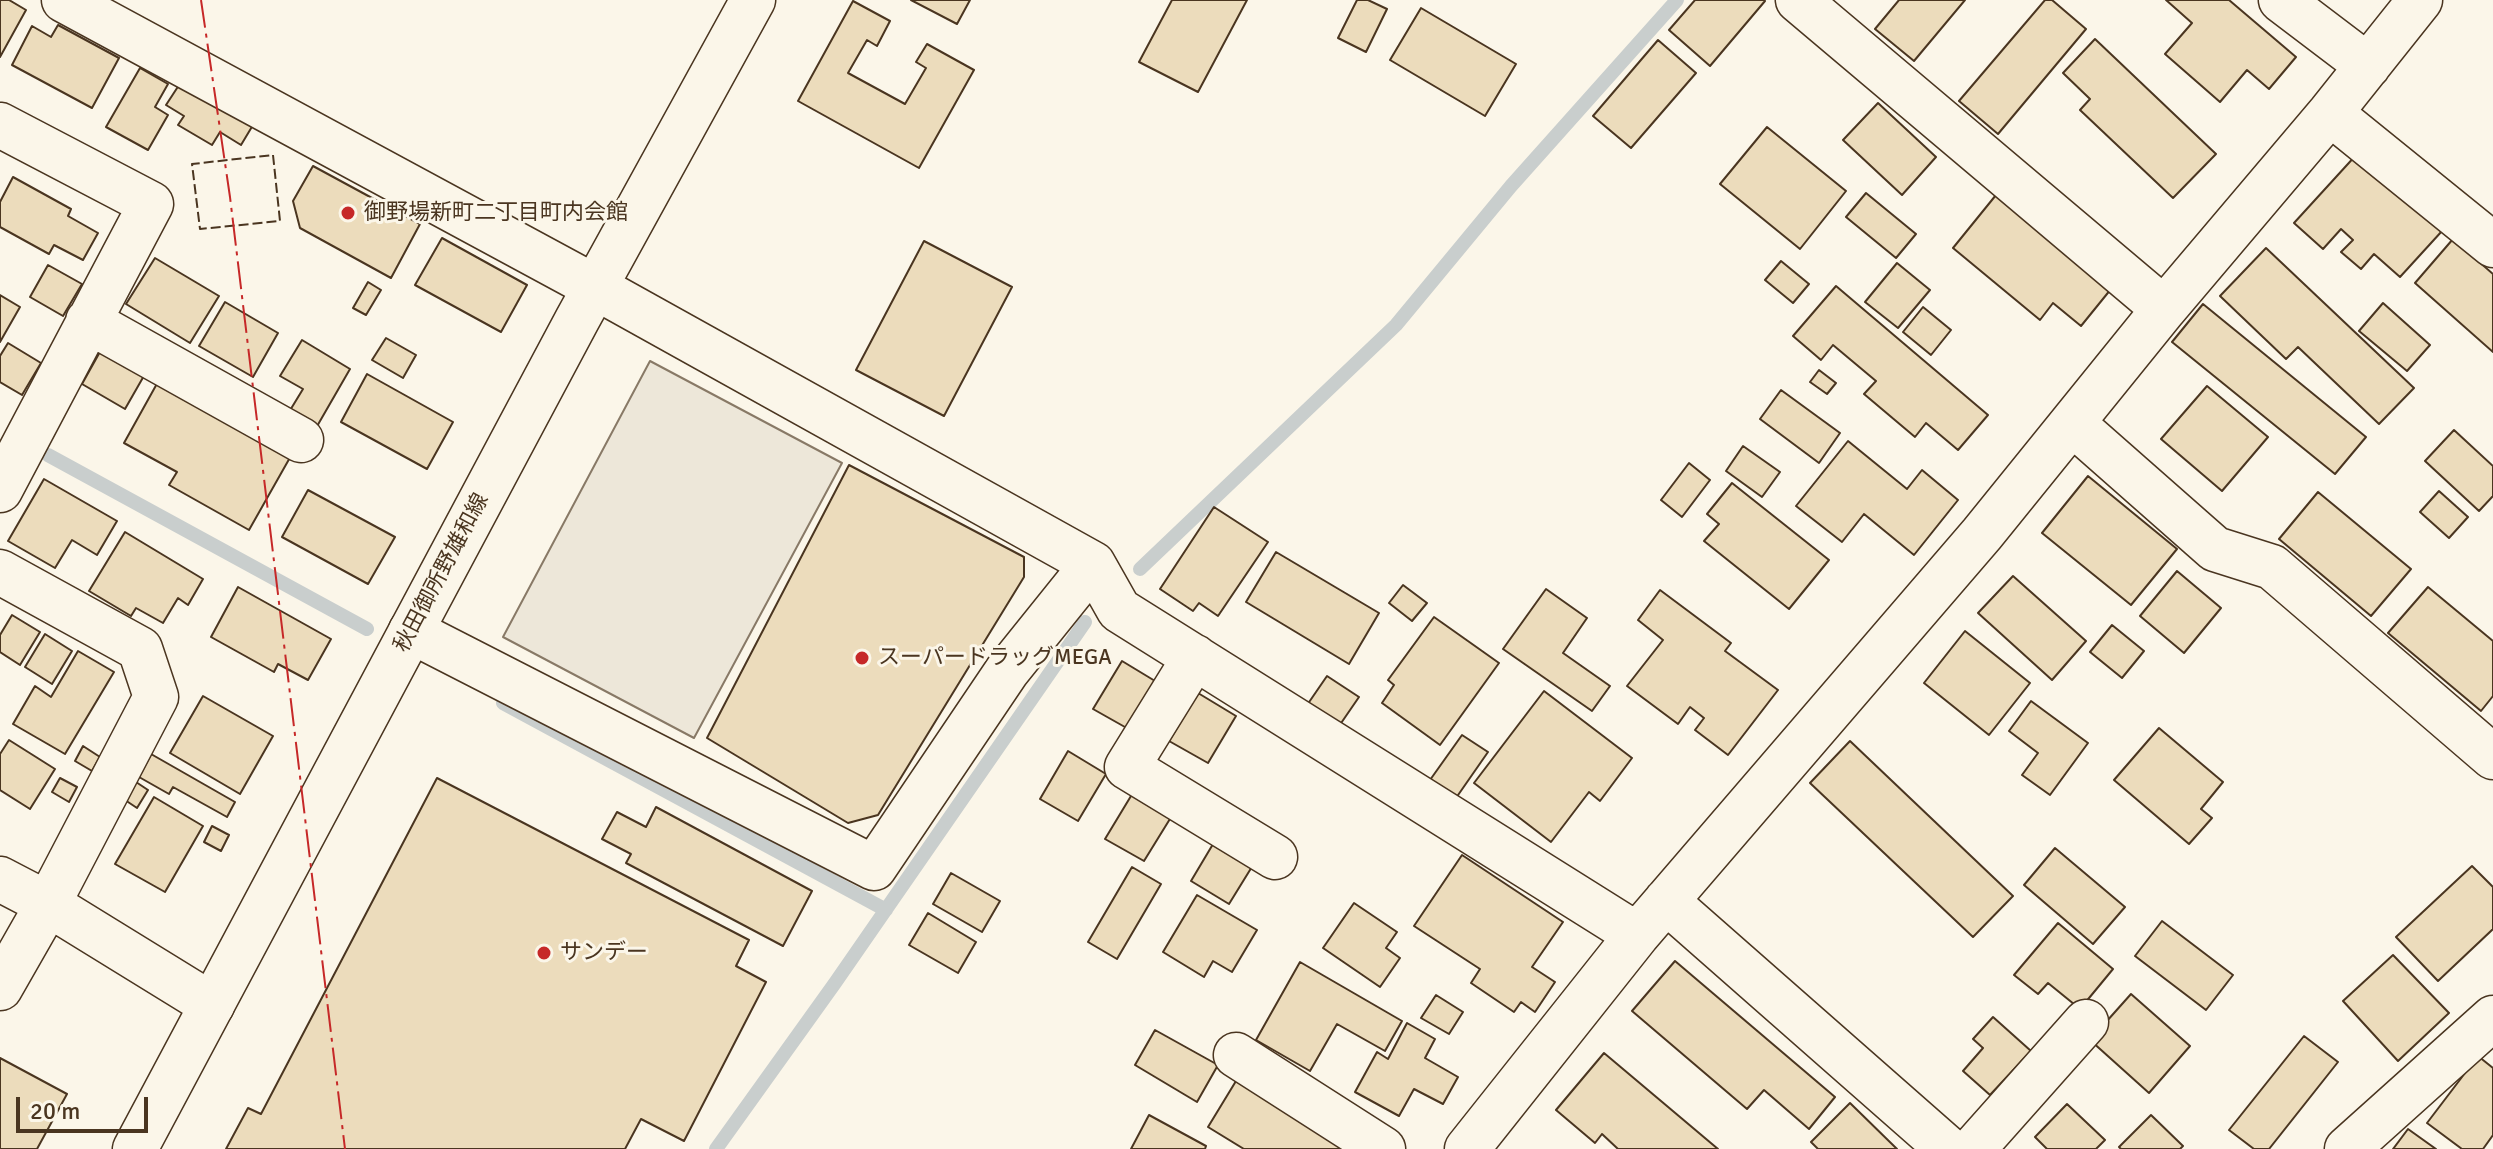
<!DOCTYPE html>
<html>
<head>
<meta charset="utf-8">
<style>
  body { margin:0 }
  #map { position:relative; width:2493px; height:1149px; overflow:hidden; background:#fbf6e9; font-family:Signika,sans-serif }
  canvas { display:block }
  .scale { position:absolute; left:16px; top:1097px; width:132px; height:36px; box-sizing:border-box; border:4px solid #4a3520; border-top:0; padding-left:10px; font-size:24px; line-height:28px; white-space:nowrap; color:#4a3520; -webkit-text-stroke:6px #fbf6e9; paint-order:stroke }
</style>
</head>
<body>
<div id="map">
<canvas width="2493" height="1149"></canvas>
<div class="scale">20 m</div>
</div>
<script>
const context = document.querySelector('canvas').getContext('2d');
context.lineJoin = 'round';
function fill(path, color) { context.fillStyle = color; context.fill(path, 'evenodd'); }
function trace(path, color, width, dash) { context.strokeStyle = color; context.lineWidth = width; context.lineCap = dash ? 'butt' : 'round'; context.setLineDash(dash || []); context.stroke(path); }
function drawText(font, color, halo, rows, align = 'center') {
  context.font = font + ' Signika,"Noto Sans JP",sans-serif'; context.lineWidth = 6; context.setLineDash([]); context.textBaseline = 'middle'; context.strokeStyle = halo; context.fillStyle = color; for (const [text, x, y, turn = 0] of rows) {
    context.save(); context.translate(x, y); context.rotate((+turn || 0) * Math.PI / 180); context.textAlign = isNaN(turn) ? turn : align; if (halo) context.strokeText(text, 0, 0); context.fillText(text, 0, 0); context.restore();
  }
}
const parking = new Path2D(`
  M650 361 842 463 694 738 503 637Z`);
const stream = new Path2D(`
  M48 455 367 629
  M1140 569 1396 325 1511 186 1677 0
  M503 703 886 910
  M716 1149 835 983 1085 622`);
const building = new Path2D(`
  M0 0H9L26 10 0 57Z
  M911 0H970L957 24Z
  M1172 0H1247L1198 92 1139 62Z
  M1357 0H1368L1387 9 1366 52 1338 38Z
  M1695 0H1764L1765 1 1710 66 1669 30Z
  M1899 0H1965L1914 61 1875 29Z
  M2045 0H2052L2086 29 1998 134 1959 101Z
  M2166 0H2229L2296 57 2269 89 2247 70 2220 102 2165 54 2192 23Z
  M853 1 890 21 877 46 867 40 848 73 905 104 926 68 916 62 927 44 974 70 919 168 798 101Z
  M1421 8 1516 64 1485 116 1390 60Z
  M58 25 119 58 92 108 12 65 32 26 51 37Z
  M2095 39 2216 154 2173 198 2080 110 2090 99 2063 73Z
  M1658 40 1696 73 1631 148 1593 116Z
  M140 68 168 84 155 107 168 115 148 150 106 127Z
  M181 82 253 125 241 145 220 132 212 145 178 125 184 116 166 105Z
  M1878 103 1936 157 1902 195 1843 140Z
  M1767 127 1846 191 1800 249 1720 184Z
  M2357 154 2442 231 2400 277 2374 254 2361 269 2341 252 2353 240 2341 229 2323 249 2294 223Z
  M313 166 420 224 391 278 300 228 293 201Z
  M13 177 71 209 68 216 98 233 83 260 54 245 49 254 0 227V202Z
  M1866 193 1916 234 1896 258 1846 217Z
  M1996 195 2111 289 2081 326 2053 303 2040 320 1953 248Z
  M442 238 527 285 501 332 415 285Z
  M2453 239 2493 274V352L2415 283Z
  M924 241 1012 287 944 416 856 370Z
  M2266 248 2414 388 2379 424 2298 347 2286 359 2220 296Z
  M155 258 219 296 190 343 126 304Z
  M1781 261 1809 284 1793 303 1765 280Z
  M1897 263 1930 290 1898 328 1865 302Z
  M48 265 82 284 63 316 30 297Z
  M368 282 381 290 366 315 353 308Z
  M1836 286 1988 415 1958 450 1926 423 1915 437 1864 394 1876 381 1833 345 1821 360 1793 336Z
  M0 295 20 307 0 342Z
  M225 302 278 333 253 377 199 346Z
  M2383 303 2430 345 2407 371 2359 331Z
  M2203 304 2366 437 2335 474 2172 342Z
  M1923 307 1951 330 1931 355 1903 332Z
  M386 338 416 355 403 378 372 360Z
  M302 340 350 369 316 428 289 412 303 389 280 376Z
  M8 343 41 363 22 395 0 382V356Z
  M101 350 145 374 125 409 82 384Z
  M1819 370 1836 383 1827 394 1810 382Z
  M367 374 453 422 427 469 341 422Z
  M159 380 292 454 249 530 169 485 177 472 124 443Z
  M2207 386 2268 437 2222 491 2161 439Z
  M1781 390 1840 433 1819 463 1760 419Z
  M2454 430 2493 466V496L2479 511 2425 461Z
  M1848 441 1907 489 1922 470 1958 500 1914 555 1864 514 1842 542 1796 506Z
  M1743 446 1780 472 1762 497 1726 471Z
  M1689 463 1710 480 1682 517 1661 500Z
  M849 465 1024 557V577L878 815 848 823 707 738Z
  M2088 476 2177 549 2131 605 2042 533Z
  M44 479 117 521 97 555 72 540 55 568 8 541Z
  M1732 483 1829 560 1789 609 1704 541 1719 524 1707 514Z
  M308 490 395 537 368 584 282 537Z
  M2439 491 2468 517 2449 538 2420 512Z
  M2318 492 2411 569 2371 616 2279 539Z
  M1214 507 1268 542 1218 616 1199 603 1193 611 1160 589Z
  M125 532 203 579 188 605 178 598 163 623 136 608 131 616 89 591Z
  M1276 552 1379 613 1349 664 1246 602Z
  M2177 571 2221 608 2184 653 2140 616Z
  M2013 576 2086 641 2052 680 1978 613Z
  M1403 585 1427 603 1412 621 1389 603Z
  M238 587 331 639 308 680 278 664 274 672 211 637Z
  M2428 587 2493 641V696L2481 711 2388 633Z
  M1546 589 1587 618 1563 653 1610 686 1592 711 1503 649Z
  M1660 590 1731 643 1725 651 1778 690 1728 755 1695 730 1704 718 1690 707 1678 724 1627 686 1663 640 1638 620Z
  M12 615 40 632 20 665 0 652V635Z
  M1434 617 1499 663 1440 745 1382 703 1394 685 1388 680Z
  M2112 625 2144 651 2122 678 2090 652Z
  M1965 631 2030 683 1989 735 1924 683Z
  M45 634 72 651 52 684 25 667Z
  M78 651 114 672 65 754 13 724 35 686 51 697Z
  M1122 661 1160 684 1132 731 1093 709Z
  M1327 676 1359 697 1337 729 1305 708Z
  M1544 691 1632 758 1600 801 1589 792 1551 842 1474 783Z
  M1198 693 1236 716 1208 763 1169 741Z
  M203 696 273 736 240 794 170 753Z
  M2031 701 2088 743 2050 795 2022 775 2038 753 2009 731Z
  M2159 728 2223 782 2201 809 2212 818 2189 844 2114 780Z
  M1462 735 1488 752 1456 798 1430 780Z
  M9 740 55 769 30 809 0 790V754Z
  M1850 741 2013 896 1973 937 1810 783Z
  M83 746 100 757 92 771 75 761Z
  M1068 751 1106 774 1078 821 1040 799Z
  M151 754 235 802 227 817 173 787 169 794 139 777Z
  M60 778 77 787 69 802 52 792Z
  M437 778 749 940 736 966 766 982 684 1141 641 1119 625 1149H226L248 1108 261 1114Z
  M136 782 148 790 137 808 125 800Z
  M1134 791 1173 814 1144 861 1105 839Z
  M154 797 203 826 165 892 115 864Z
  M656 807 812 891 783 946 626 863 631 854 602 839 617 812 646 827Z
  M212 826 229 835 221 851 204 842Z
  M1219 834 1258 857 1229 904 1191 881Z
  M2055 848 2125 907 2093 944 2024 885Z
  M1462 855 1563 922 1532 967 1555 982 1535 1012 1521 1002 1514 1012 1471 983 1480 969 1414 926Z
  M2472 866 2493 887V929L2438 981 2396 937Z
  M1132 867 1161 884 1117 959 1088 942Z
  M951 873 1000 901 982 932 933 904Z
  M1197 895 1257 930 1232 972 1213 961 1204 977 1163 952Z
  M1354 903 1397 932 1386 948 1400 958 1380 987 1323 948Z
  M928 913 976 942 958 973 909 945Z
  M2162 921 2233 975 2206 1010 2135 956Z
  M2058 923 2113 969 2080 1009 2048 983 2038 994 2014 975Z
  M2393 955 2449 1013 2398 1061 2343 1001Z
  M1675 961 1835 1097 1809 1129 1764 1090 1747 1109 1632 1011Z
  M1300 962 1402 1021 1385 1051 1337 1024 1310 1071 1256 1040Z
  M2131 994 2190 1046 2149 1093 2090 1040Z
  M1436 995 1463 1012 1449 1034 1421 1018Z
  M1993 1017 2031 1051 1990 1095 1963 1071 1983 1048 1973 1039Z
  M1407 1023 1435 1039 1425 1058 1458 1077 1443 1104 1414 1089 1399 1116 1355 1092 1377 1052 1388 1059Z
  M1155 1030 1218 1065 1197 1102 1135 1065Z
  M2304 1036 2338 1062 2269 1149H2254L2229 1130Z
  M1604 1053 1718 1149H1618L1602 1134 1595 1143 1556 1110Z
  M2478 1056 2493 1068V1135L2483 1149H2462L2427 1123Z
  M0 1058 67 1094 37 1149H0Z
  M1236 1081 1349 1149H1244L1208 1127Z
  M1850 1103 1897 1149H1818L1811 1142Z
  M2067 1104 2105 1140 2096 1149H2047L2035 1137Z
  M1149 1115 1206 1146 1205 1149H1131Z
  M2151 1115 2183 1146 2180 1149H2121L2119 1147Z
  M2408 1129 2436 1149H2393Z`);
const minor = new Path2D(`
  M64 0 595 287 1093 564 1119 610 1637 935
  M1798 0 2164 309
  M2281 0 2368 66
  M2330 113 2493 245
  M0 125 151 204 0 490
  M88 321 301 440
  M2072 423 2215 549 2272 567 2493 757
  M0 572 140 649 156 697 48 904 0 988
  M411 631 874 868 1007 671 1093 564
  M1195 657 1127 767 1275 857
  M0 879 48 904 212 1005
  M1666 901 1948 1149
  M1236 1055 1383 1149
  M1467 1149 1637 935 1982 534 2164 309 2330 113 2420 0
  M1973 1149 2086 1022
  M2347 1149 2493 1018`);
const major = new Path2D(`
  M135 1149 577 320 753 0`);
const fence = new Path2D(`
  M273 155 280 221 200 229 192 164Z`);
const power = new Path2D(`
  M201 0 230 197 345 1149`);
const markers = [
  [348,213,8,"#c62828"],
  [862,658,8,"#c62828"],
  [544,953,8,"#c62828"]
];
const poiNames = [
  ["御野場新町二丁目町内会館",364,213],
  ["スーパードラッグMEGA",878,658],
  ["サンデー",560,953]
];
const streetNames = [
  ["秋田御所野雄和線",442,573,-62]
];
fill(parking, '#ede7d9');
trace(parking, '#887966', 2);
trace(stream, '#c9cecd', 14);
fill(building, '#ecdcbc');
trace(building, '#4a3520', 2);
trace(minor, '#4a3520', 47);
trace(major, '#4a3520', 47);
trace(minor, '#fbf6e9', 44);
trace(major, '#fbf6e9', 44);
trace(fence, '#4a3520', 2, [10, 4]);
trace(power, '#c62828', 2, [28, 6, 4, 6]);
for (const [x, y, r, color] of markers) { const dot = new Path2D(); dot.arc(x, y, r, 0, 2 * Math.PI); context.fillStyle = color; context.fill(dot); trace(dot, '#fbf6e9', 3); }
drawText('22px', '#4a3520', '#fbf6e9', poiNames, 'left');
drawText('22px', '#4a3520', '#fbf6e9', streetNames);
</script>
</body>
</html>
